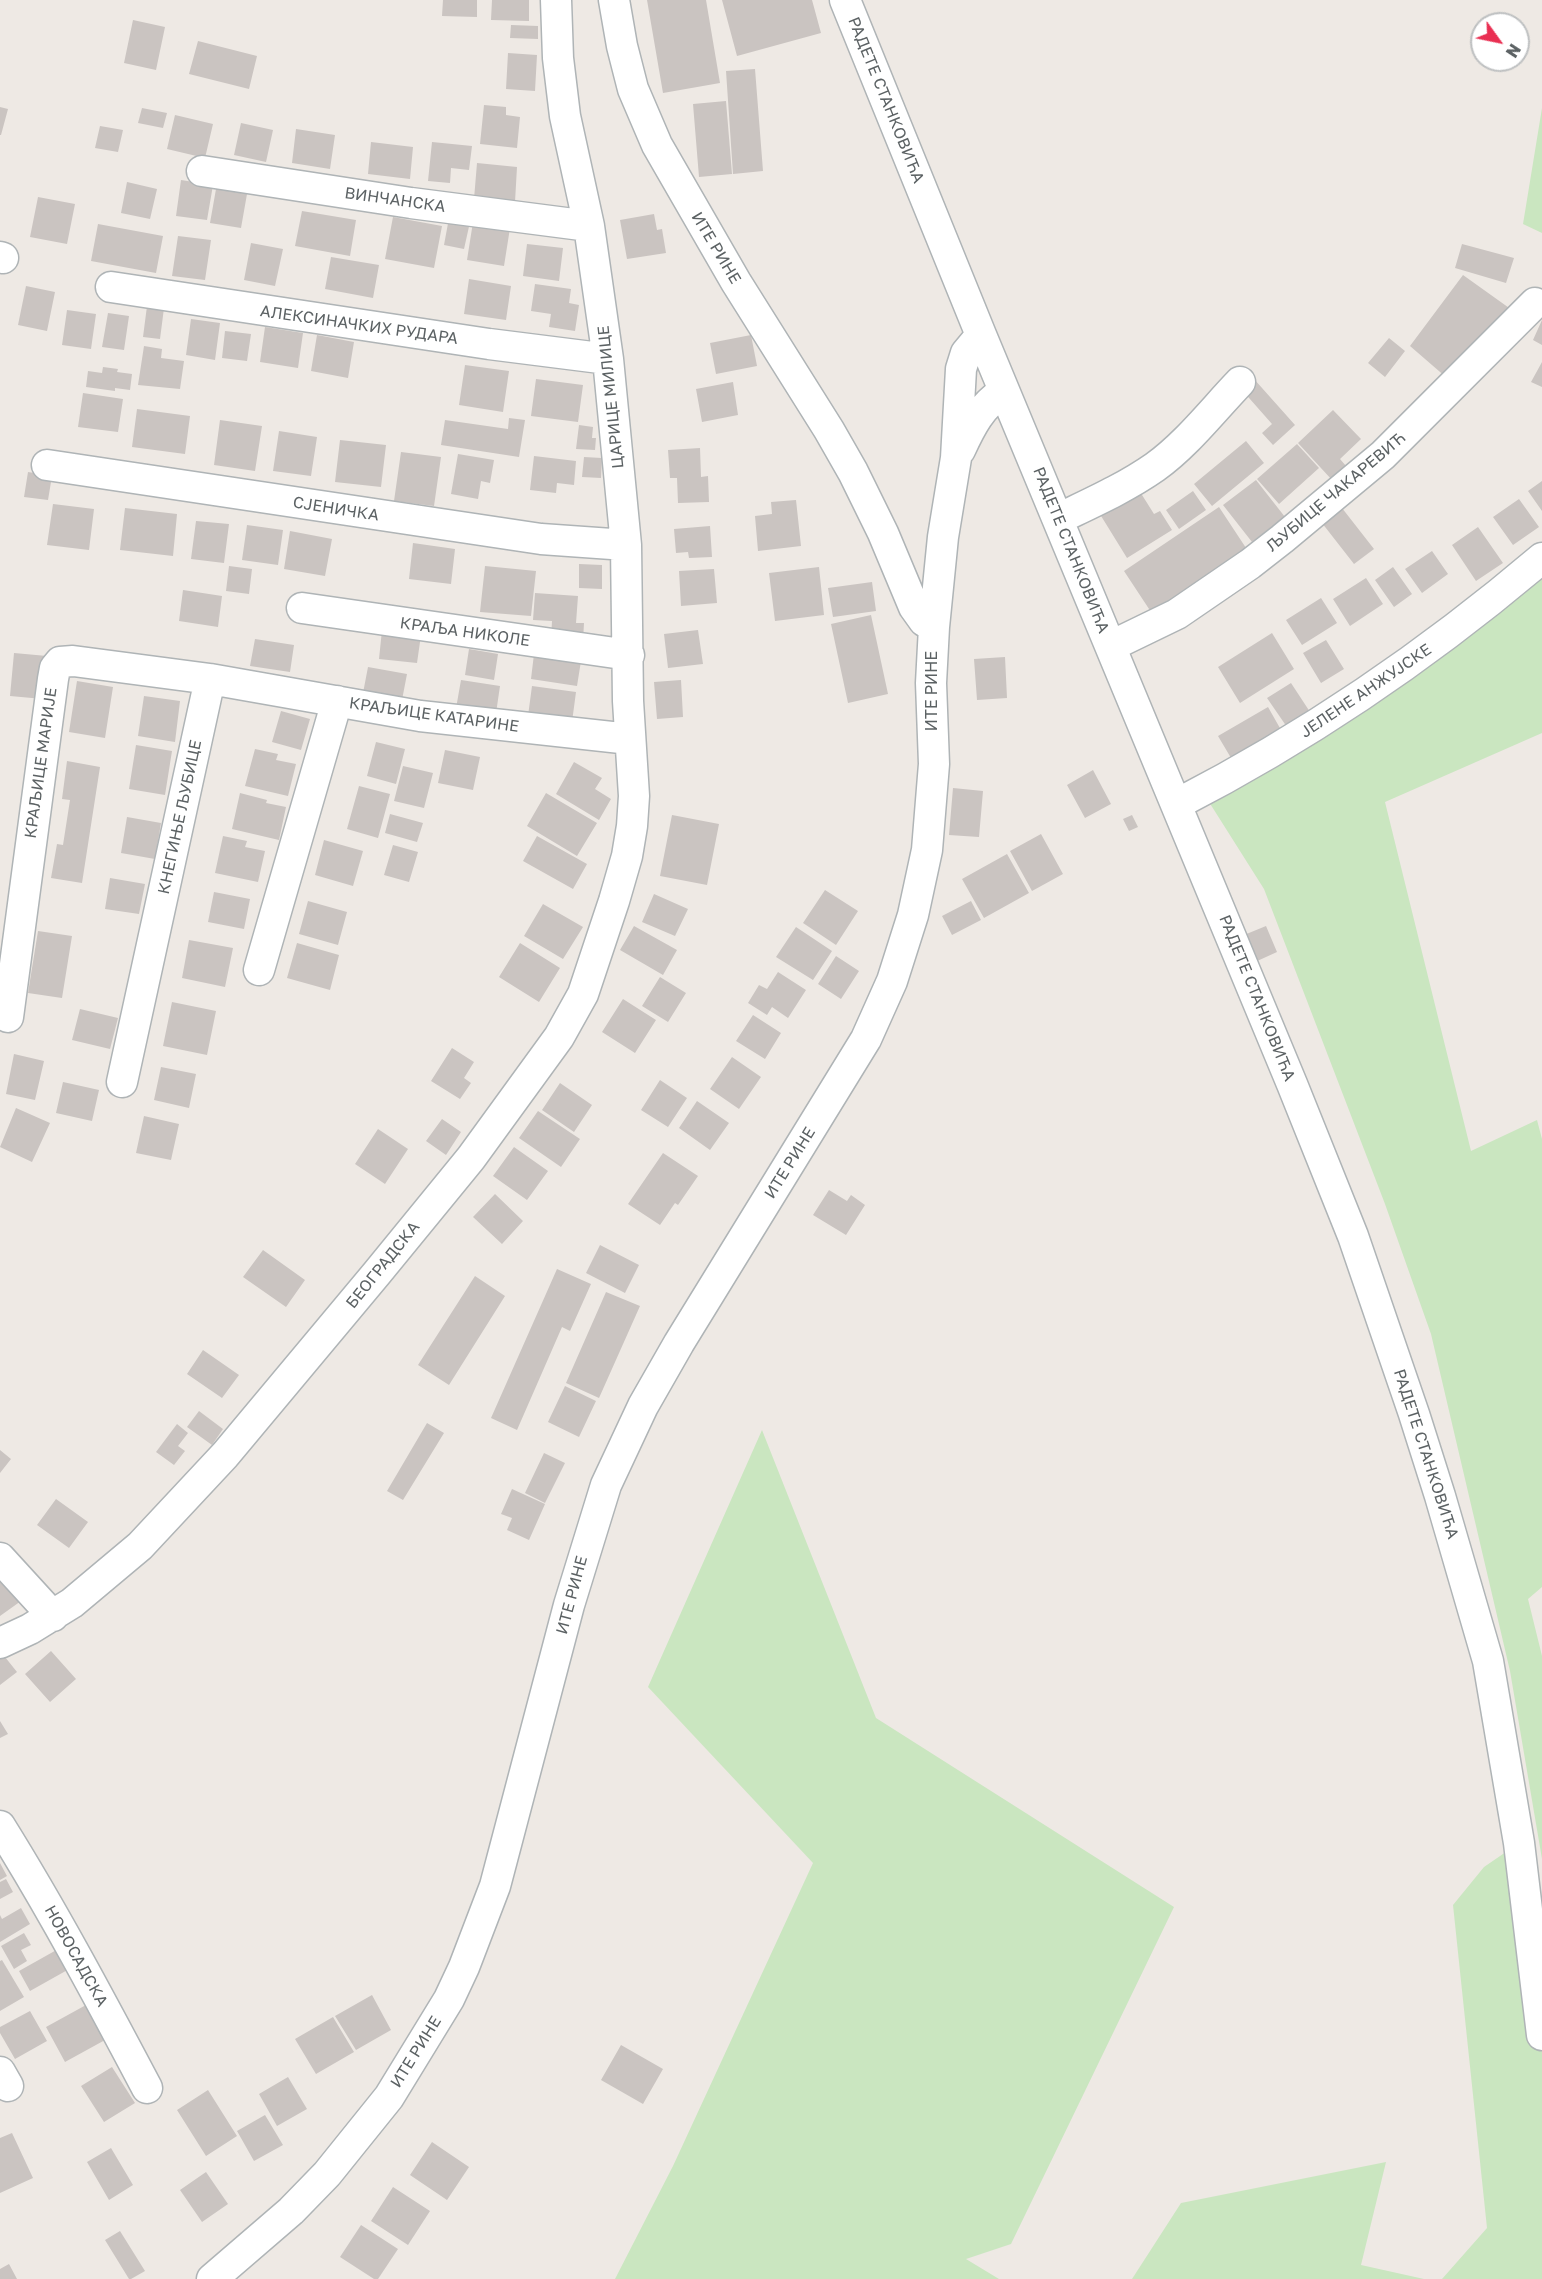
<!DOCTYPE html>
<html>
<head>
<meta charset="utf-8">
<style>
  body { margin:0 }
  #map { position:relative; width:1542px; height:2279px; overflow:hidden; background:#eee9e4; font-family:"Golos Text",sans-serif }
  canvas { display:block }
  .north { position:absolute; left:1470px; top:12px; width:60px; height:60px; box-sizing:border-box; background:#fff; border:2px solid #bec0c1; border-radius:50%; rotate:123deg; font-size:16px; font-weight:700; line-height:24px; text-align:center; color:#5c6264 }
  .north::after { content:''; display:block; margin:auto; width:21px; height:27px; background:#e92f52; clip-path:polygon(50% 0,100% 100%,50% 72%,0 100%) }
</style>
</head>
<body>
<div id="map">
<canvas width="1542" height="2279"></canvas>
<div class="north">N</div>
</div>
<script>
const context = document.querySelector('canvas').getContext('2d');
context.lineJoin = 'round';
function fill(path, color) { context.fillStyle = color; context.fill(path, 'evenodd'); }
function trace(path, color, width, dash) { context.strokeStyle = color; context.lineWidth = width; context.lineCap = dash ? 'butt' : 'round'; context.setLineDash(dash || []); context.stroke(path); }
function drawText(font, color, halo, rows, align = 'center') {
  context.font = font + ' "Golos Text",sans-serif'; context.lineWidth = 5; context.setLineDash([]); context.textBaseline = 'middle'; context.strokeStyle = halo; context.fillStyle = color; for (const [text, x, y, turn = 0] of rows) {
    context.save(); context.translate(x, y); context.rotate((+turn || 0) * Math.PI / 180); context.textAlign = isNaN(turn) ? turn : align; if (halo) context.strokeText(text, 0, 0); context.fillText(text, 0, 0); context.restore();
  }
}
const green = new Path2D(`
  M1542 108V233L1523 224Z
  M1542 574V733L1385 802 1471 1151 1537 1120 1542 1139V1587L1528 1599 1542 1656V1859L1510 1671 1431 1334 1385 1204 1264 889 1209 802Z
  M762 1430 876 1718 1174 1907 1011 2244 966 2259 999 2279H615L673 2166 813 1863 648 1687Z
  M1519 1843 1542 2035V2279H1442L1487 2228 1453 1905 1484 1867Z
  M1386 2162 1361 2265 1424 2279H1132L1181 2203Z`);
const building = new Path2D(`
  M443 0H477V17L442 16Z
  M492 0H529V21L491 20Z
  M647 0H706L720 83 663 93Z
  M722 0H812L821 33 737 56Z
  M133 20 165 27 156 70 124 63Z
  M511 25 538 26V39L510 38Z
  M198 41 257 56 249 89 189 74Z
  M508 53 537 55 535 91 506 89Z
  M755 69 763 171 733 174 726 71Z
  M726 101 732 174 699 177 693 104Z
  M484 105 506 107V115L520 117 517 148 480 144Z
  M0 107 8 109 1 135H0Z
  M142 108 167 113 163 128 138 123Z
  M175 115 213 124 205 158 167 149Z
  M241 123 273 130 266 162 234 155Z
  M100 126 123 130 118 152 95 148Z
  M296 129 335 135 330 169 292 163Z
  M371 142 413 147 410 179 368 174Z
  M432 142 472 146 469 170 451 168 450 183 428 181Z
  M477 163 517 167 515 202 474 199Z
  M181 180 213 185 207 220 176 216Z
  M127 182 157 189 150 219 121 213Z
  M216 189 247 194 241 228 210 223Z
  M38 197 75 204 67 244 30 237Z
  M302 211 356 220 350 256 295 246Z
  M654 214 657 230 662 229 666 253 627 259 620 220Z
  M393 217 442 226 434 268 385 259Z
  M449 218 470 222 464 249 444 245Z
  M473 222 510 228 504 266 467 260Z
  M98 224 163 236 156 273 91 261Z
  M178 236 211 240 205 280 172 276Z
  M251 243 283 249 275 286 244 280Z
  M527 244 563 248 559 281 523 276Z
  M1462 244 1514 258 1506 283 1455 268Z
  M331 257 379 265 373 298 325 289Z
  M1463 275 1512 310 1447 378 1410 346Z
  M469 279 511 286 506 320 464 314Z
  M535 284 571 289 569 303 579 305 575 331 549 327 551 314 531 311Z
  M26 286 55 292 47 331 18 325Z
  M147 306 164 308 160 339 143 337Z
  M67 310 96 314 91 349 62 345Z
  M108 313 129 316 124 350 102 347Z
  M191 319 220 323 215 360 186 355Z
  M1542 320V345L1533 340Z
  M265 327 303 333 298 368 260 362Z
  M225 331 251 334 247 361 222 358Z
  M317 335 354 342 348 378 311 371Z
  M751 335 757 366 716 374 710 343Z
  M1389 338 1405 351 1385 377 1368 363Z
  M144 346 162 349 161 358 184 361 180 389 138 385Z
  M1542 362V387L1531 382Z
  M465 365 509 371 503 412 459 405Z
  M103 367 118 369 117 372 132 374 130 390 115 388V391L86 387 88 371 102 373Z
  M536 379 583 385 578 422 531 416Z
  M1254 379 1295 425 1273 445 1262 433 1272 424 1242 390Z
  M733 382 738 415 702 422 696 389Z
  M83 393 123 399 118 432 78 427Z
  M137 409 190 416 185 454 132 447Z
  M1333 410 1361 439 1340 459 1346 466 1332 480 1298 443Z
  M509 418 525 420 519 457 441 445 445 420 508 429Z
  M220 420 262 426 255 471 214 465Z
  M579 425 593 427 592 438H596L595 450 576 449Z
  M279 431 317 437 311 476 273 471Z
  M340 440 386 445 381 487 335 482Z
  M1246 441 1264 463 1212 506 1194 484Z
  M1297 444 1319 468 1279 504 1257 479Z
  M700 448 701 477 708 476 709 502 678 503 677 478H670L668 450Z
  M401 452 441 457 434 506 394 501Z
  M458 454 494 460 490 483 481 481 478 499 451 494Z
  M534 456 576 461 574 485 557 483 556 493 530 490Z
  M584 457 602 458 601 478 582 477Z
  M28 472 52 476 48 500 24 497Z
  M1256 480 1285 517 1252 542 1223 505Z
  M1542 481V511L1528 491Z
  M1137 487 1154 514 1160 511 1172 530 1127 558 1098 511Z
  M1193 491 1206 510 1179 529 1166 510Z
  M1519 499 1539 527 1513 545 1493 517Z
  M796 500 801 546 758 551 755 516 772 514 771 502Z
  M53 504 94 509 89 550 47 545Z
  M1219 507 1248 551 1153 615 1124 571Z
  M125 508 177 514 173 556 120 550Z
  M1342 508 1374 549 1354 564 1322 523Z
  M196 521 229 524 224 563 191 559Z
  M247 525 283 530 278 565 242 560Z
  M710 526 712 557 689 558 688 552 676 553 674 529Z
  M1478 527 1503 563 1476 581 1452 545Z
  M290 531 332 539 325 576 284 569Z
  M413 543 455 549 451 584 409 579Z
  M1432 551 1448 574 1422 593 1405 569Z
  M579 564 602 565V589L579 588Z
  M229 566 252 569 249 594 226 591Z
  M485 566 536 571 531 616 480 612Z
  M819 567 824 615 775 621 769 573Z
  M1393 567 1412 594 1394 607 1375 580Z
  M714 569 717 603 681 606 679 571Z
  M1366 578 1383 604 1350 626 1333 599Z
  M872 582 876 611 833 617 828 588Z
  M183 590 222 596 218 627 179 621Z
  M535 593 578 596 576 623H584L583 641 551 639 552 621 533 620Z
  M1321 598 1337 623 1302 645 1286 620Z
  M871 615 888 694 848 703 831 624Z
  M382 630 421 635 417 663 379 659Z
  M698 630 703 664 668 668 664 634Z
  M1272 633 1294 669 1240 703 1218 667Z
  M255 639 294 645 290 672 250 666Z
  M1326 640 1344 669 1321 683 1303 653Z
  M469 649 498 654 494 680 465 675Z
  M14 653 47 656 43 699 10 696Z
  M534 654 581 661 577 686 531 679Z
  M1005 657 1007 698 977 700 974 659Z
  M368 667 407 674 402 700 363 693Z
  M461 680 500 686 495 720 455 714Z
  M681 680 683 717 657 719 654 682Z
  M77 681 113 687 105 738 69 732Z
  M1291 683 1312 715 1289 730 1267 698Z
  M532 686 576 692 572 722 528 716Z
  M144 696 180 701 175 742 138 736Z
  M1268 707 1285 737 1234 763 1218 736Z
  M281 711 310 719 301 750 272 742Z
  M376 742 405 749 396 784 367 776Z
  M136 745 172 751 165 795 129 789Z
  M255 749 278 754 276 760 296 764 288 796 245 786Z
  M445 750 480 757 473 790 438 783Z
  M67 761 100 767 82 883 51 878 57 844 63 845 70 800 62 799Z
  M574 762 602 778 595 789 611 799 599 820 556 794Z
  M403 766 433 773 424 808 394 801Z
  M1093 770 1111 804 1085 818 1067 785Z
  M359 786 390 794 378 838 347 829Z
  M953 788 983 791 979 837 949 835Z
  M240 793 267 800 266 803 286 807 279 840 232 829Z
  M546 793 597 823 577 856 527 826Z
  M390 814 423 823 417 842 385 833Z
  M672 815 719 824 707 885 660 876Z
  M1132 815 1138 827 1129 831 1123 819Z
  M127 817 161 823 155 859 121 853Z
  M1041 834 1063 874 1032 891 1010 851Z
  M223 836 247 841 245 847 265 851 258 882 215 873Z
  M537 836 587 864 573 889 523 861Z
  M324 840 363 851 353 886 315 875Z
  M393 845 418 852 409 882 384 875Z
  M1007 854 1029 893 984 918 962 879Z
  M110 878 145 884 139 914 105 909Z
  M825 890 858 911 836 945 803 923Z
  M214 892 250 899 244 929 208 922Z
  M654 894 688 909 675 936 642 922Z
  M308 901 347 912 338 945 299 934Z
  M971 901 981 920 952 935 942 916Z
  M543 904 583 927 563 959 524 936Z
  M634 926 677 950 663 975 620 950Z
  M1266 926 1277 952 1255 962 1244 935Z
  M796 927 832 951 813 980 776 957Z
  M38 931 72 936 62 998 28 993Z
  M189 940 233 948 225 987 182 978Z
  M297 943 339 955 330 990 287 978Z
  M520 943 560 968 539 1002 499 977Z
  M836 956 859 971 841 999 818 984Z
  M778 972 806 990 788 1018 772 1007 767 1015 748 1003 759 985 767 989Z
  M660 977 686 993 668 1022 642 1006Z
  M623 999 656 1020 635 1053 602 1032Z
  M172 1002 216 1011 207 1055 163 1046Z
  M80 1009 118 1018 110 1049 72 1040Z
  M753 1015 781 1033 765 1059 736 1041Z
  M452 1048 474 1062 464 1078 471 1083 460 1099 431 1081Z
  M14 1054 44 1061 35 1100 6 1094Z
  M732 1057 761 1077 739 1109 710 1089Z
  M161 1067 196 1074 189 1108 154 1100Z
  M660 1080 687 1098 668 1127 641 1110Z
  M63 1082 99 1090 92 1121 56 1113Z
  M560 1083 592 1105 574 1132 542 1110Z
  M697 1101 729 1123 710 1150 679 1128Z
  M16 1108 50 1123 32 1162 0 1147Z
  M538 1111 580 1139 561 1167 519 1138Z
  M144 1116 179 1124 171 1160 136 1153Z
  M442 1119 461 1132 446 1155 426 1141Z
  M378 1129 408 1149 385 1184 355 1164Z
  M514 1147 548 1171 527 1200 493 1176Z
  M663 1153 698 1176 678 1205 675 1203 660 1225 628 1204Z
  M829 1190 847 1201 851 1195 865 1205 846 1235 813 1215Z
  M495 1194 523 1221 502 1244 473 1217Z
  M600 1245 639 1265 625 1293 586 1273Z
  M263 1250 305 1280 286 1307 243 1277Z
  M557 1269 591 1284 570 1331 562 1327 517 1430 491 1418Z
  M475 1276 505 1296 449 1385 418 1365Z
  M606 1292 640 1306 599 1398 566 1383Z
  M203 1350 239 1375 222 1398 187 1374Z
  M565 1386 596 1401 579 1437 548 1422Z
  M199 1411 223 1429 212 1445 187 1427Z
  M427 1423 444 1433 403 1500 387 1491Z
  M177 1424 188 1433 178 1446 185 1451 174 1465 156 1452Z
  M0 1450 11 1459 0 1473Z
  M544 1453 565 1463 545 1503 525 1493Z
  M512 1489 545 1504 529 1540 507 1530 512 1518 501 1514Z
  M56 1499 88 1522 69 1548 37 1525Z
  M6 1578 21 1601 0 1616V1582Z
  M51 1651 76 1679 50 1702 25 1674Z
  M1 1652 17 1672 0 1685V1653Z
  M0 1721 8 1734 0 1738Z
  M0 1863 7 1876 0 1880Z
  M6 1879 13 1892 0 1899V1882Z
  M21 1908 30 1924 0 1942V1915L2 1919Z
  M24 1933 31 1945 21 1950 27 1961 14 1969 1 1946Z
  M60 1948 71 1968 30 1991 19 1971Z
  M2 1960 24 1997 0 2011V1961Z
  M372 1995 391 2030 356 2050 335 2016Z
  M86 2005 105 2040 65 2062 46 2027Z
  M30 2011 47 2041 15 2059 0 2033V2027Z
  M333 2017 354 2052 316 2074 295 2039Z
  M621 2045 663 2069 643 2104 601 2080Z
  M112 2067 135 2103 104 2122 81 2086Z
  M288 2077 307 2109 277 2126 259 2094Z
  M208 2090 237 2136 206 2156 177 2110Z
  M265 2115 283 2145 254 2161 237 2131Z
  M12 2133 33 2178 0 2193V2138Z
  M432 2142 469 2167 447 2200 410 2175Z
  M111 2148 133 2185 109 2200 87 2162Z
  M206 2172 228 2204 202 2222 180 2190Z
  M393 2187 430 2211 408 2245 371 2221Z
  M361 2225 398 2249 378 2279H374L340 2257Z
  M120 2231 145 2271 131 2279H129L105 2240Z
  M9 2264 17 2279H0V2269Z`);
const minor = new Path2D(`
  M614 0 622 46 633 89 657 145 736 282 829 430 853 472 883 533 914 607 924 621 934 627
  M845 0 981 335 1292 1084 1353 1236 1414 1414 1440 1496 1488 1661 1519 1843 1542 2035
  M202 171 411 203 589 226
  M0 257 3 258
  M111 287 489 344 608 359
  M960 450C971 426 981 406 1004 391
  M47 465 541 539 626 545
  M1058 519C1091 503 1125 488 1155 467 1187 444 1213 410 1240 382
  M302 608 629 655
  M1111 646 1177 614 1250 564 1282 539 1383 455 1535 303
  M1177 804C1311 735 1428 655 1542 558
  M259 970 337 701
  M8 1017 53 679 55 668 60 662 73 661 210 679 420 716 630 739
  M122 1082 210 679
  M0 1558 53 1616
  M0 1643 30 1629 72 1603 140 1546 225 1455 377 1273 471 1158 559 1037 583 994 614 901 627 856 632 826 634 796 628 701 626 545 608 359 589 226 565 116 558 58 556 0
  M0 1826C53 1911 100 1999 147 2088
  M0 2072 8 2086
  M212 2279 291 2211 327 2174 389 2097 449 1999 464 1967 495 1886 569 1605 606 1485 643 1406 679 1343 866 1039 892 981 913 915 927 850 934 764 931 683 934 627 943 537 956 458 961 369 966 353 981 335`);
const streetNames = [
  ["РАДЕТЕ СТАНКОВИЋА",886,100,68],
  ["ВИНЧАНСКА",395,200,8],
  ["ИТЕ РИНЕ",716,248,59],
  ["АЛЕКСИНАЧКИХ РУДАРА",359,325,8],
  ["ЦАРИЦЕ МИЛИЦЕ",611,397,-96],
  ["ЉУБИЦЕ ЧАКАРЕВИЋ",1336,492,-40],
  ["СЈЕНИЧКА",336,509,9],
  ["РАДЕТЕ СТАНКОВИЋА",1071,550,68],
  ["КРАЉА НИКОЛЕ",465,632,8],
  ["ИТЕ РИНЕ",932,691,-90],
  ["ЈЕЛЕНЕ АНЖУЈСКЕ",1366,691,-34],
  ["КРАЉИЦЕ КАТАРИНЕ",434,715,8],
  ["КРАЉИЦЕ МАРИЈЕ",41,763,-82],
  ["КНЕГИЊЕ ЉУБИЦЕ",180,817,-78],
  ["РАДЕТЕ СТАНКОВИЋА",1257,998,68],
  ["ИТЕ РИНЕ",790,1163,-58],
  ["БЕОГРАДСКА",383,1265,-51],
  ["РАДЕТЕ СТАНКОВИЋА",1426,1454,72],
  ["ИТЕ РИНЕ",572,1595,-75],
  ["НОВОСАДСКА",76,1956,61],
  ["ИТЕ РИНЕ",416,2052,-58]
];
fill(green, '#cae6c0');
fill(building, '#cac4c1');
trace(minor, '#afb4b6', 33);
trace(minor, '#fff', 30);
drawText('16px', '#5c6264', '#fff', streetNames);
</script>
</body>
</html>
